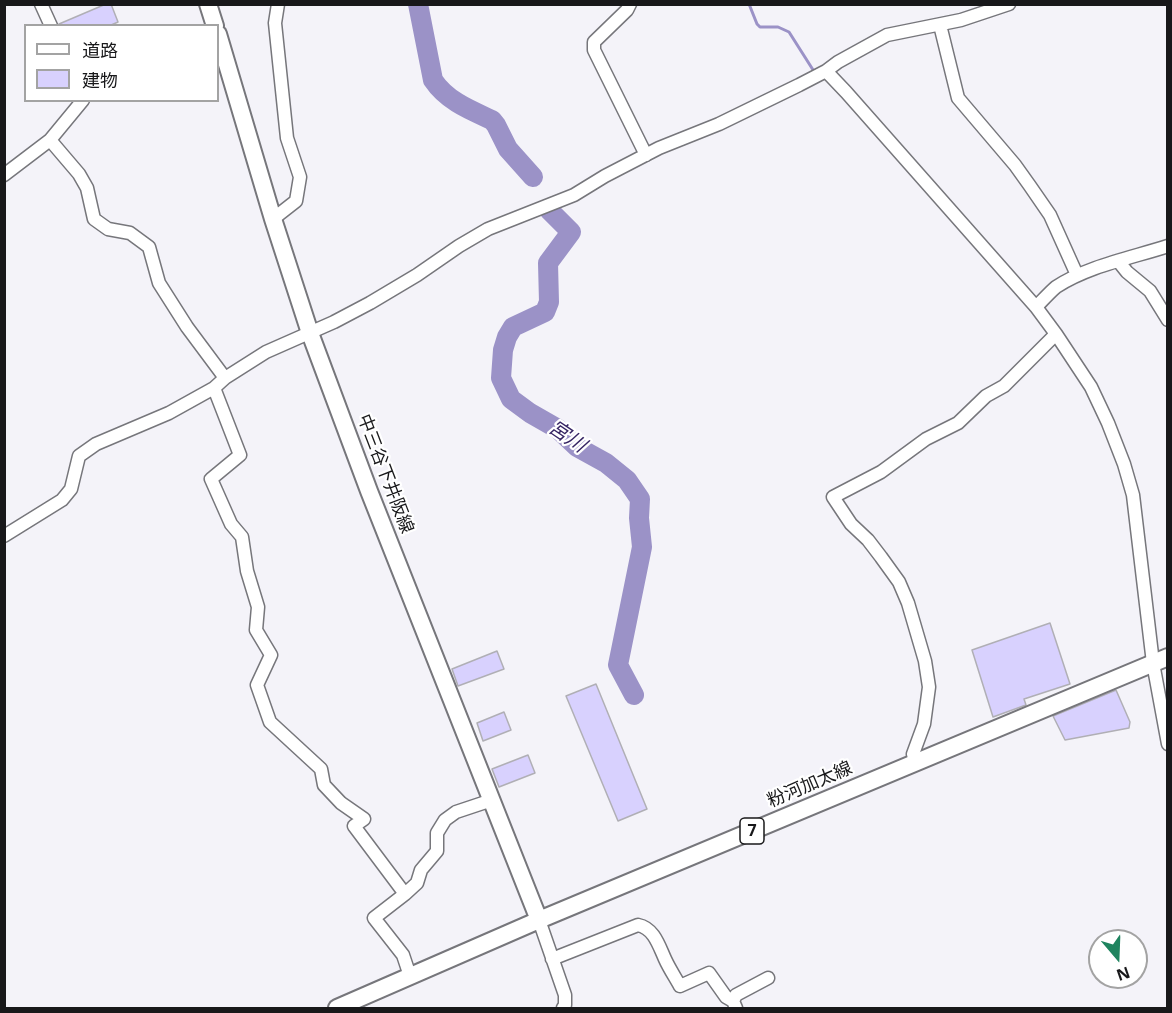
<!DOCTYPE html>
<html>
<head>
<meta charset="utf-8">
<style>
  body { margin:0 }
  #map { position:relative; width:1172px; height:1013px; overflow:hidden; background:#f4f3f9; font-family:"Open Sans","Noto Sans JP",sans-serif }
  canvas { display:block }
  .frame { position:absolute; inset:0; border:6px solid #18181a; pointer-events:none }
  .legend { position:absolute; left:24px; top:24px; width:195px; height:78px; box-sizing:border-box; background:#fff; border:2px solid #a3a3a3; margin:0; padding:8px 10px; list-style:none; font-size:18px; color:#18181a }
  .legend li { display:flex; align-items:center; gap:12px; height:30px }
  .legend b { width:30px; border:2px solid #a3a3a3 }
  .north { position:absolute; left:1088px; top:929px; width:60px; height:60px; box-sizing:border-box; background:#fff; border:2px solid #a3a3a3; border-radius:50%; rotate:161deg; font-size:16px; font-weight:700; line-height:24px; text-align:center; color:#18181a }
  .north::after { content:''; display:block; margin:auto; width:21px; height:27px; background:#1f845f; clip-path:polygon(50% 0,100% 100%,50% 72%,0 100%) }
</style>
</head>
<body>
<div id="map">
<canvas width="1172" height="1013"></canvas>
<div class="frame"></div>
<ul class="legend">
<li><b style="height:8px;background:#fff"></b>道路</li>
<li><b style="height:16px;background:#d8d1fe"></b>建物</li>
</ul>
<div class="north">N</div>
</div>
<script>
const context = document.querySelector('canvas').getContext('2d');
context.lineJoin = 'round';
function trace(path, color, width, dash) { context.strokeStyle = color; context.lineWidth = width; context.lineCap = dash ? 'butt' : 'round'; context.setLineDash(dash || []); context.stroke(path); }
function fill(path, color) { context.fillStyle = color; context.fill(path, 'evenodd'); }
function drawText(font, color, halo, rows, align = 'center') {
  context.font = font + ' "Open Sans","Noto Sans JP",sans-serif'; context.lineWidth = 4.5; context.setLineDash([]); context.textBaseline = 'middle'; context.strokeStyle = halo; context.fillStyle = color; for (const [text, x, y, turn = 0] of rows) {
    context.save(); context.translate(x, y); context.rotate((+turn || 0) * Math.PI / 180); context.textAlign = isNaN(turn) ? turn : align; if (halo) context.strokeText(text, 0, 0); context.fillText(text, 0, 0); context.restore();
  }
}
const stream = new Path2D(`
  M749 4 757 24 760 27H778L789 32 815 73`);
const river = new Path2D(`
  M418 4 433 80C447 101 470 110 492 120L496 125 508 149 533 177
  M549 210 571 232 548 263 549 302 545 312 513 327 507 337 503 350 501 378 511 399 530 413 558 429 577 447 606 463 627 480 640 499 639 518 642 547 618 665 634 695`);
const building = new Path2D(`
  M106 4H111L118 22 109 26H59V24Z
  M1050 623 1070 684 1024 699 1026 705 993 717 972 650Z
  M497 651 504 669 458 686 452 669Z
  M596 684 647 809 618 821 566 696Z
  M1116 690 1130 722 1129 728 1065 740 1053 716Z
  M504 712 511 730 483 741 477 723Z
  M528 755 535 773 499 787 492 769Z`);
const minor = new Path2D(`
  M41 4 51 26
  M630 4 627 10 594 42V50L646 155
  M940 25 958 98 1015 165 1030 186 1050 215 1077 275
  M826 71 846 92 1036 307 1056 334 1091 387 1108 423 1124 464 1133 495 1153 663 1168 744
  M50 140 79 174 87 188 94 219 108 229 130 233 149 247 159 283 187 327 225 378
  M4 175 50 140 83 100
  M273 219 296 201 300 177 287 138 275 23 278 4
  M1119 262 1127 272 1150 291 1168 320
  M1036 307C1042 301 1049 293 1056 287 1088 266 1131 258 1168 246
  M214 388 240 455 211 479 231 524 242 537 247 571 258 607 256 630 271 655 257 685 270 722 321 769 324 785 341 803 364 819 354 826 405 894
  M4 536 62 500 71 489 79 456 96 444 169 413 214 388 225 378 266 352 334 322 370 303 417 275 459 246 488 229 574 195 605 176 659 148 719 124 799 85 826 71 838 62 887 35 961 20 1009 4
  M915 762 913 754 924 724 929 687 925 661 908 603 899 582 881 557 868 540 851 524 833 497 881 472 926 439 958 423 986 396 1004 386 1056 334
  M539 920 565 995V1005L563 1008
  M552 959 638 925C654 928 659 946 665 959 669 968 675 977 680 986L709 973 726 997 733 1001
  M410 976 403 955 374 918 405 894 417 883 421 870 437 851V833L445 820 456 812 492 800
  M736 1008 733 1001 736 995 768 978`);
const major = new Path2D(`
  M208 4 215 26
  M218 34 273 219 310 333 369 491 539 920
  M337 1008 539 920 1168 657`);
const shields = [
  [752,831,24]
];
const shieldNames = [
  ["7",752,831]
];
const streetNames = [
  ["中三谷下井阪線",385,474,69],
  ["粉河加太線",810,785,-23]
];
const waterNames = [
  ["宮川",567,437,34]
];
trace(stream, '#9b92c7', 3);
trace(river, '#9b92c7', 20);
fill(building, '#d8d1fe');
trace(building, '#b0afb5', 1.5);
trace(minor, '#76767b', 15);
trace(major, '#76767b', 20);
trace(minor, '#fff', 12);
trace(major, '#fff', 16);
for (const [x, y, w] of shields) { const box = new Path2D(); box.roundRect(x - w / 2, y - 13, w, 26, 4.5); context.fillStyle = '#fff'; context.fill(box); trace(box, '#18181a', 1.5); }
drawText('bold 16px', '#18181a', null, shieldNames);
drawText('18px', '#18181a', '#fff', streetNames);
drawText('italic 20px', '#362564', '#fff', waterNames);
</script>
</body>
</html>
